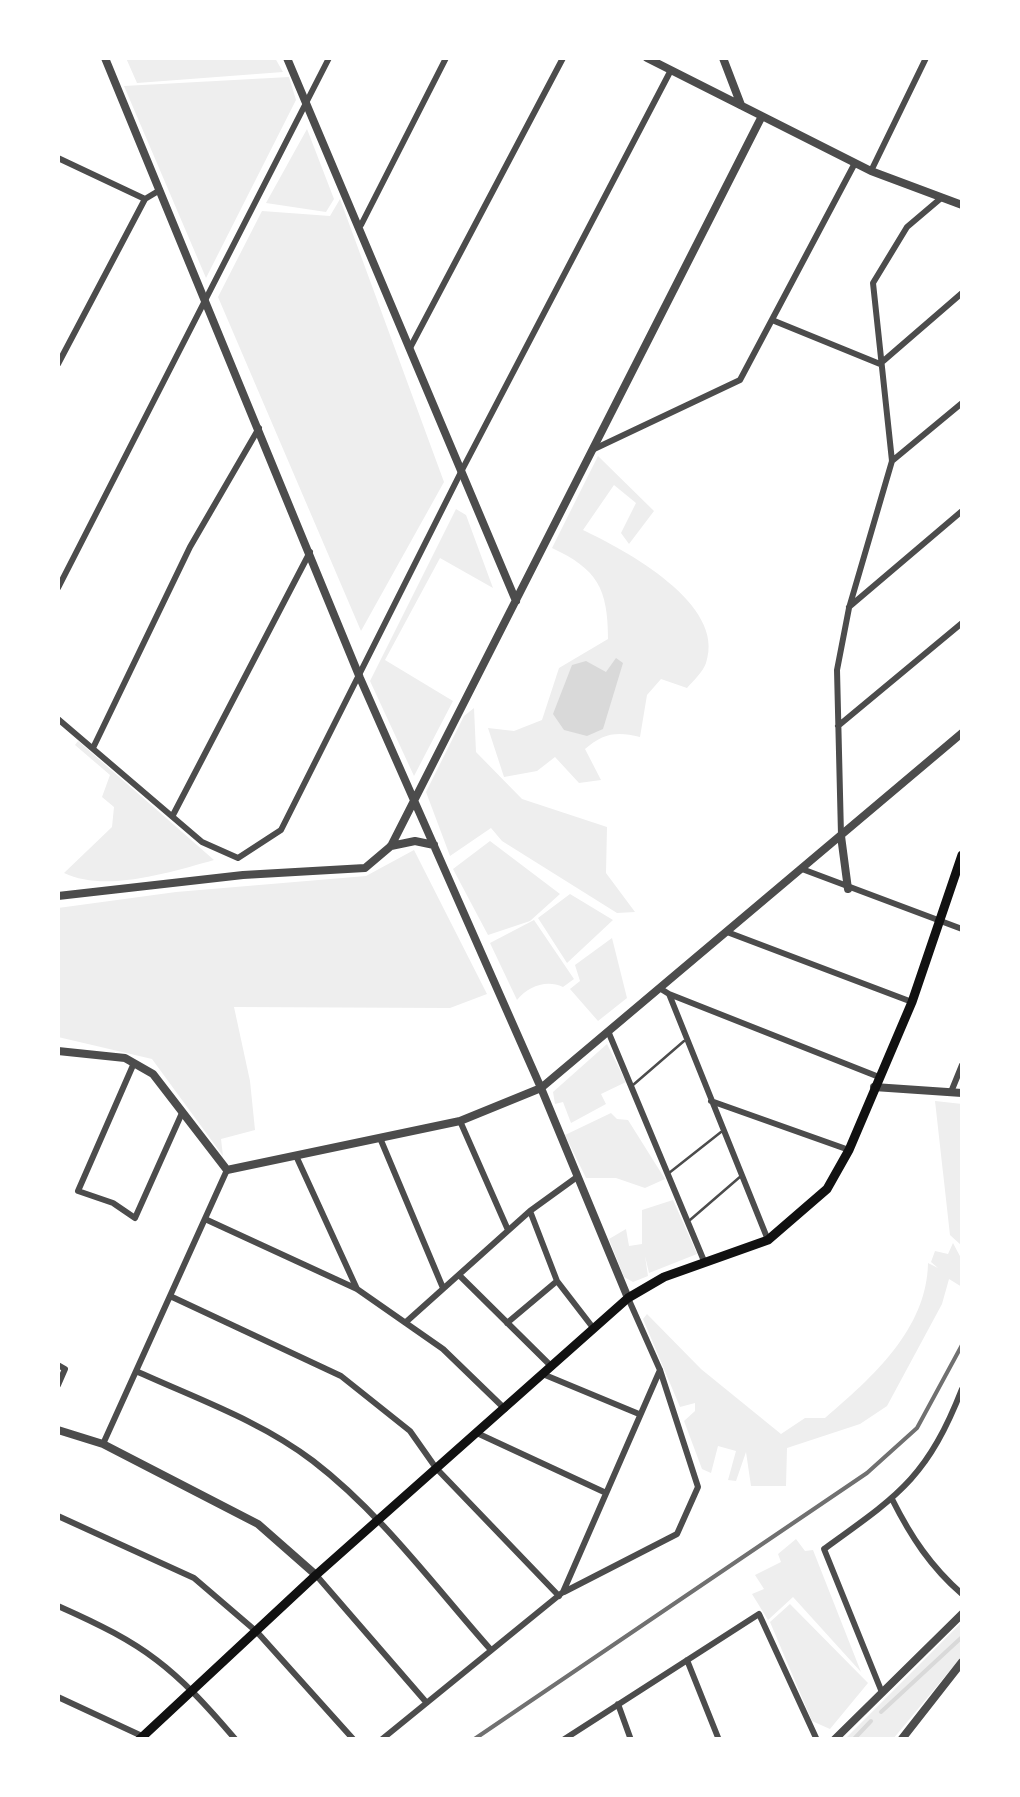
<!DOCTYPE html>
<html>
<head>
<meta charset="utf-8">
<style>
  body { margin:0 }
  #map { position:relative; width:1020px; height:1797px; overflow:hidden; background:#fff; font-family:Figtree,sans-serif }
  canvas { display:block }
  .frame { position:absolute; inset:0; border:60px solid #fff; pointer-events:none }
</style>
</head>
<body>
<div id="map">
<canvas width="1020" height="1797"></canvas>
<div class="frame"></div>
</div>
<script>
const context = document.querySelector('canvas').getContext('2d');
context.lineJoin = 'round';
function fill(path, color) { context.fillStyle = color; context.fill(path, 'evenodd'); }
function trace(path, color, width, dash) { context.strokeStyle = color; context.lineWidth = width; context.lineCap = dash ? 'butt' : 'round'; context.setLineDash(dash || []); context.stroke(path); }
const green = new Path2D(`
  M126 58H275L283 72 137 83Z
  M289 77 296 100 206 278 124 86Z
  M307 129 334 199 326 212 266 203Z
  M340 199 444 482 361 631 218 297 262 211 330 216Z
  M598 456 654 511 629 544 621 533 636 503 614 485 583 530C625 550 727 604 706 663 703 672 693 681 687 688L661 679 647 695 640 737C617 731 603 733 585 749L601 780 579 783 555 757 537 771 504 777 488 728 514 731 542 720 559 668 608 639C608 588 597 569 552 548Z
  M456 509 466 515 493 588 440 558 385 660 453 701 414 776 370 681Z
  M474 708 476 752 522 799 607 827 606 873 635 912 617 913 502 841 491 828 450 856 426 792 464 716Z
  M78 741 214 860C171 872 105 893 64 873L112 827 114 807 102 797 110 775 75 745Z
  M490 841 560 894 530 921 488 935 453 869Z
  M414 850 487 994 450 1008 234 1007 250 1081 255 1130 221 1139 223 1156 152 1059 58 1037V908L176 892 366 876Z
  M570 894 613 920 567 963 538 918Z
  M534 920 574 979 563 987C547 979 528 986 517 1000L490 943Z
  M612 938 627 998 598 1021 570 989 580 981 575 965Z
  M607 1044 626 1082 601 1094 606 1104 571 1123 563 1102 555 1104 553 1092Z
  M935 1101 962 1104V1246L950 1235Z
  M611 1113 617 1119 628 1120 665 1179 645 1188 616 1178H586L565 1135Z
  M673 1200 697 1254 649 1273 645 1256 648 1276 633 1282 624 1277 609 1239 626 1229 629 1246 642 1244V1210Z
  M953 1243 962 1260V1287L949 1279 942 1304 887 1406 860 1424 787 1448 786 1486H751L746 1452 736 1481 728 1480 736 1451 718 1446 711 1473 702 1469 684 1421 695 1411V1403L680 1407 643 1319 647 1314 701 1369 781 1434 805 1418H825C872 1378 927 1329 928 1263L938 1268 931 1262 935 1251 948 1254Z
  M796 1539 805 1551 813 1550 861 1672 793 1597 768 1620 752 1594 764 1589 755 1575 781 1562 778 1554Z
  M790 1604 868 1683 830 1729 812 1721 770 1622Z
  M962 1622V1656L893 1739 844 1740Z`);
const water = new Path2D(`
  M616 658 623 663 603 729 587 736 564 730 553 714 572 665 586 661 606 672Z`);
const stream = new Path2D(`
  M881 1712 962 1637
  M853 1740 871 1721`);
const service = new Path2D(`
  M633 1085 684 1041
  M669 1173 721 1132
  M690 1220 741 1176`);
const minor = new Path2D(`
  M58 158 145 199
  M871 171 926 58
  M361 225 446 58
  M772 320 880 364
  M411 346 563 58
  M881 363 962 293
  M58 364 145 199 160 190
  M592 450 740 380 855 163
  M892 461 962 403
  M58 588 329 58
  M849 607 962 511
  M58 719 202 842 238 858 281 830 462 470 671 70
  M838 726 962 623
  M93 748 190 547 259 428
  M173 815 310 552
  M841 835 837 670 849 608 892 461 873 283 907 227 940 199
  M802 869 962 929
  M727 932 912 1002
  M661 989 669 994 768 1240
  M669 994 879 1077
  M608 1031 704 1261
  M134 1063 78 1191 113 1203 135 1218 182 1113
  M951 1092 962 1065
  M711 1101 849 1150
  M460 1121 508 1230
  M380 1138 443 1288
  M297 1158 357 1289
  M530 1211 557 1281 594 1329
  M205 1219 357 1289 443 1349 505 1409
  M459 1275 552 1367
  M170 1296 341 1376 410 1431 436 1468 559 1596
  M406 1322 530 1211 577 1177
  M507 1323 557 1281
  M58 1365 65 1369 58 1385
  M136 1371C195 1398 261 1421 313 1461 381 1513 435 1587 491 1650
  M545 1375 639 1414
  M479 1434 604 1492
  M103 1444 227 1170
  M892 1499C911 1537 931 1567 962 1594
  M58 1516 194 1578 257 1632 354 1740
  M316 1575 426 1702
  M564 1592 677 1534 698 1487 660 1370 628 1298
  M58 1606C146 1645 173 1666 236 1740
  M687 1660 719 1740
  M881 1690 824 1549C899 1495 927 1478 962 1389
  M58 1697 142 1736
  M618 1704 631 1740
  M381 1740 563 1592 660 1370
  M563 1740 759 1614 817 1740`);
const tertiary = new Path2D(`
  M105 58 360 678 541 1088 628 1298
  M287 58 516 601
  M647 58 871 171 962 205
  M723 58 741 105
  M841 836 848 889
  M391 846 415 841 434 845
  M58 896 243 875 365 868 391 846 762 116
  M58 1051 125 1058 153 1074 227 1170 460 1121 541 1088 962 733
  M874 1087 962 1093
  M58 1430 103 1444 258 1524 316 1575
  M834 1740 962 1614
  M901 1740 962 1662`);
const primary = new Path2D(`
  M139 1740 316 1575 628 1298 664 1277 768 1240 827 1189 849 1150 912 1002 962 855`);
const rail = new Path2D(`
  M473 1740 867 1473 917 1428 962 1345`);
fill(green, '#eee');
fill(water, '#d9d9d9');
trace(stream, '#d9d9d9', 4);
trace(service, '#4c4c4c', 2.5);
trace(minor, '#4c4c4c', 6);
trace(tertiary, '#4c4c4c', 8);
trace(primary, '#111', 9);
trace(rail, '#707070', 4);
</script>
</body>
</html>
